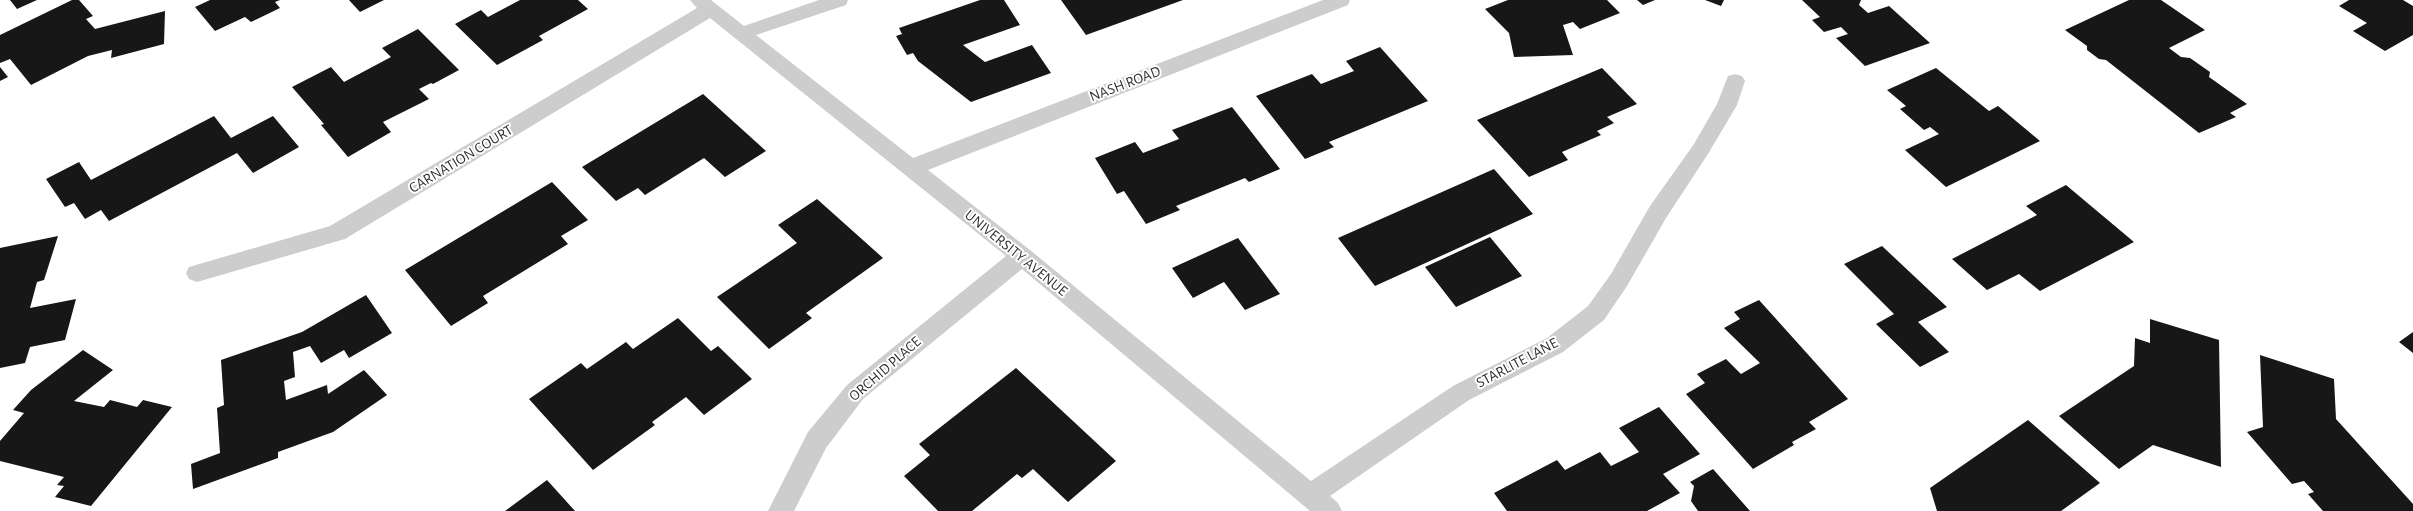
<!DOCTYPE html>
<html>
<head>
<meta charset="utf-8">
<style>
  body { margin:0 }
  canvas { display:block; background:#fff }
</style>
</head>
<body>
<canvas width="2413" height="511"></canvas>
<script>
const context = document.querySelector('canvas').getContext('2d');
context.lineJoin = 'round';
function fill(path, color) { context.fillStyle = color; context.fill(path, 'evenodd'); }
function drawText(font, color, halo, rows, align = 'center') {
  context.font = font + ' "Alegreya Sans",sans-serif'; context.lineWidth = 4; context.setLineDash([]); context.textBaseline = 'middle'; context.strokeStyle = halo; context.fillStyle = color; for (const [text, x, y, turn = 0] of rows) {
    context.save(); context.translate(x, y); context.rotate((+turn || 0) * Math.PI / 180); context.textAlign = isNaN(turn) ? turn : align; if (halo) context.strokeText(text, 0, 0); context.fillText(text, 0, 0); context.restore();
  }
}
const building = new Path2D(`
  M10 0H37L17 9Z
  M72 0H79L93 16 86 19 95 29 165 11 164 44 111 58 112 50 88 56 31 85 10 59 0 63V35Z
  M210 0H280L275 2 280 8 251 22 245 17 215 31 195 7Z
  M349 0H384L360 12Z
  M520 0H578L588 9 539 36 543 40 497 65 455 24 481 10 488 17Z
  M980 0H1004L1020 25 963 45 985 62 1032 45 1051 73 971 102 918 61 913 53 907 55 896 36 902 34 899 28Z
  M1061 0H1183L1086 35Z
  M1508 0H1607L1620 13 1580 29 1573 22 1563 25 1573 55 1514 57 1509 33 1485 9Z
  M1637 0H1655L1643 5Z
  M1705 0H1724L1721 6Z
  M1802 0H1861L1859 5 1868 13 1889 6 1930 43 1865 66 1836 38 1848 34 1841 27 1824 32 1812 20 1820 17Z
  M2129 0H2161L2205 30 2169 48 2181 57 2190 58 2210 72 2209 77 2247 104 2230 113 2236 117 2199 133 2106 60 2099 59 2087 50V46L2065 30Z
  M2349 0H2403L2413 6V35L2385 51 2353 31 2367 23 2339 6Z
  M418 29 459 70 433 84 431 83 419 89 429 99 383 122 391 132 348 157 321 125 324 124 292 87 331 67 344 82 391 57 382 48Z
  M1380 47 1428 101 1329 142 1334 147 1305 159 1256 96 1312 74 1321 84 1354 71 1346 61Z
  M0 67 8 77 0 81Z
  M1602 68 1637 104 1607 117 1614 123 1597 131 1601 135 1562 152 1568 160 1529 177 1477 120Z
  M1936 68 1989 111 1998 106 2040 141 1946 187 1905 150 1939 134 1930 127 1924 130 1900 109 1906 106 1887 90Z
  M703 94 766 151 725 177 704 158 645 195 638 188 616 201 582 167Z
  M1232 107 1280 169 1249 182 1245 178 1176 206 1180 210 1146 224 1124 191 1117 194 1095 158 1135 142 1143 153 1179 139 1172 130Z
  M214 116 231 138 273 116 299 147 253 173 237 153 109 221 101 210 85 219 74 203 65 207 46 179 79 162 91 180Z
  M1494 169 1533 214 1375 286 1338 238Z
  M552 182 588 220 561 236 568 244 483 296 488 303 451 326 405 270Z
  M2066 185 2134 242 2040 291 2019 274 1987 290 1952 259 2037 215 2026 206Z
  M817 199 883 258 806 313 812 318 769 349 717 297 797 243 778 225Z
  M58 236 44 280 37 282 30 308 76 299 65 340 30 347 25 363 0 368V248Z
  M1490 237 1522 276 1456 307 1425 267Z
  M1238 238 1280 294 1245 310 1224 282 1193 298 1172 268Z
  M1882 246 1947 307 1918 322 1949 352 1920 367 1876 324 1894 314 1844 264Z
  M366 295 392 333 349 358 344 350 321 363 310 346 293 352 295 377 284 381 286 400 327 385 328 394 364 370 387 395 333 432 278 452V458L193 489 191 464 220 453 217 408 224 405 221 360 302 332Z
  M1759 300 1848 399 1809 422 1816 429 1792 442 1794 445 1753 469 1686 394 1705 383 1697 374 1726 359 1741 374 1760 363 1724 328 1740 319 1734 312Z
  M678 318 711 351 718 346 752 379 704 415 686 397 652 422 655 425 593 470 529 399 581 363 587 369 626 342 633 349Z
  M2150 319 2219 340 2221 467 2153 445 2119 469 2059 416 2134 366 2135 338 2150 343Z
  M2413 332V353L2399 342Z
  M83 350 113 370 74 401 104 407 110 400 137 407 143 400 172 407 91 506 55 497 64 486 57 485 64 477 0 461V441L24 413 13 410 31 390Z
  M2260 355 2334 379 2336 419 2413 504V511H2323L2308 494 2314 492 2304 481 2292 484 2247 432 2263 427Z
  M1016 368 1116 461 1068 502 1033 469 1022 478 1017 474 972 511H938L904 476 930 455 919 444Z
  M1659 407 1700 454 1663 474 1680 493 1647 511H1507L1494 493 1557 460 1565 470 1600 452 1611 466 1639 452 1619 428Z
  M2028 420 2100 483 2061 511H1937L1930 488Z
  M1713 469 1750 511H1698L1691 501 1694 486 1690 482Z
  M547 480 575 511H505Z`);
const minor = new Path2D(`
  M690 0H711L744 26 819 0H848L846 5 756 35 913 158 1323 0H1350L1348 5 928 170 1030 250 1311 481 1453 386 1547 338 1588 306 1611 274 1650 206 1694 144 1717 104 1728 76 1735 74 1742 76 1745 81 1737 105 1708 154 1666 218 1627 286 1604 320 1563 352 1469 400 1330 496 1338 503 1342 511H1310L1022 269 863 399 826 448 794 511H768L808 432 847 385 1006 256 710 18 345 239 197 282 189 279 186 273 189 267 330 226 697 8Z`);
const streetNames = [
  ["NASH ROAD",1125,84,-21],
  ["CARNATION COURT",461,159,-31],
  ["UNIVERSITY AVENUE",1016,253,39],
  ["STARLITE LANE",1517,363,-28],
  ["ORCHID PLACE",885,369,-41]
];
fill(building, '#171717');
fill(minor, '#cdcdcd');
drawText('15px', '#303030', '#fff', streetNames);
</script>
</body>
</html>
